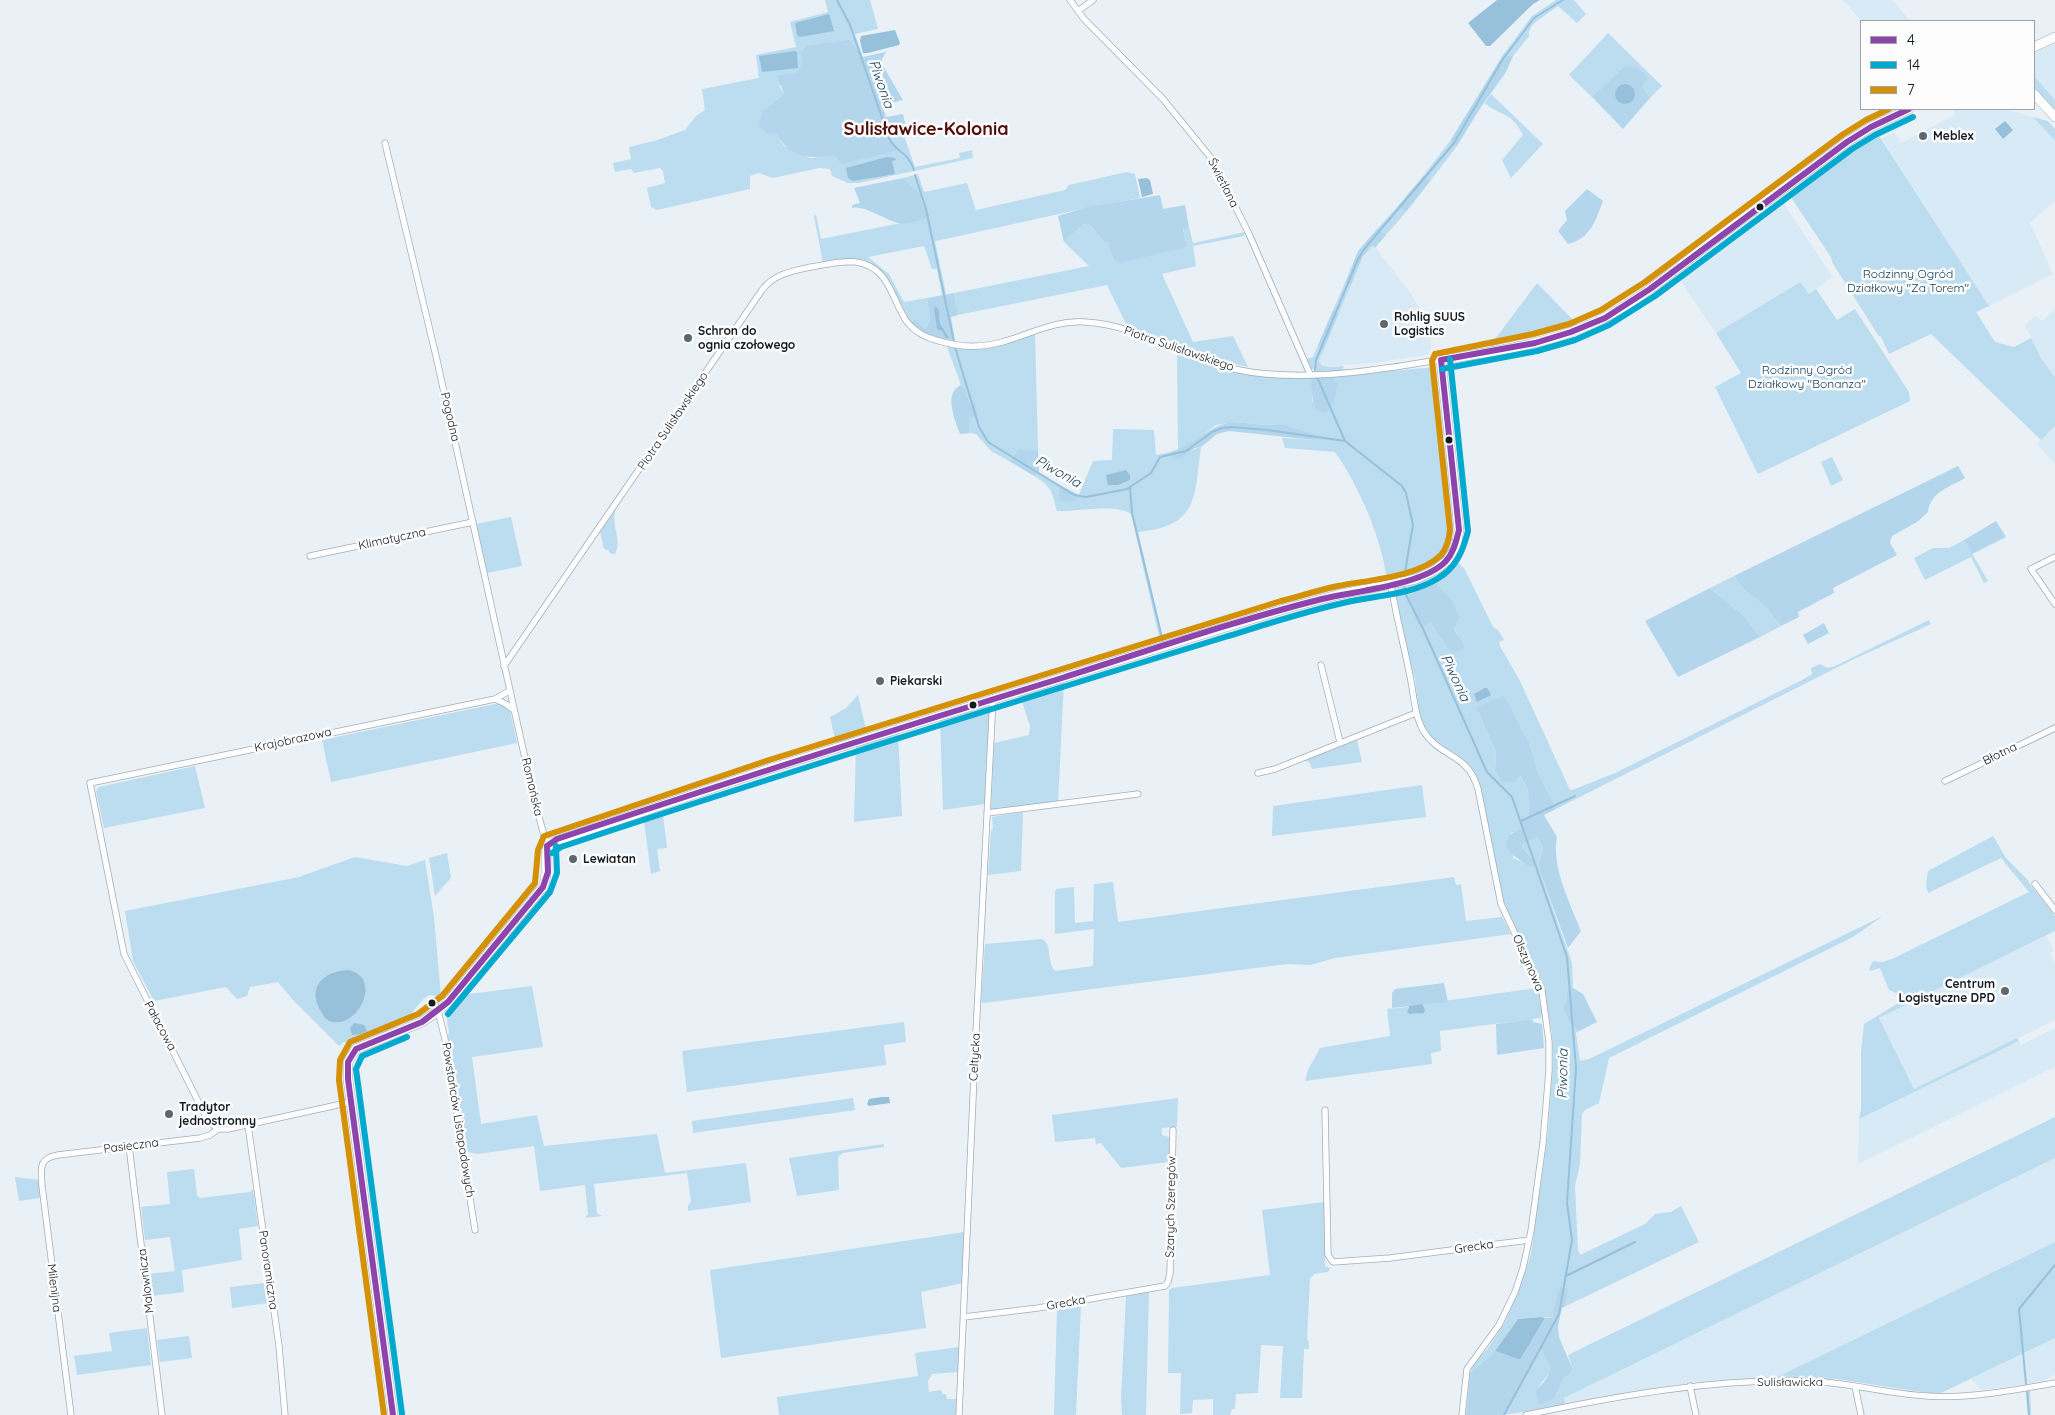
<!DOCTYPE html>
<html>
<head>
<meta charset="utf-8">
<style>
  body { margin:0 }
  #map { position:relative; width:2055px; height:1415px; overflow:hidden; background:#e9f1f6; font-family:Quicksand,sans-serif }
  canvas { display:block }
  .legend { position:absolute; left:1860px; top:20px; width:175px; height:90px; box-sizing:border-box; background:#fcfcfc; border:1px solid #9fa2a5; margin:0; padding:6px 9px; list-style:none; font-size:15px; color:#131c22 }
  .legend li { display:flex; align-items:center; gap:10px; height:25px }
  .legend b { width:25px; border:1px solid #9fa2a5 }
</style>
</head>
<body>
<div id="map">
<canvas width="2055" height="1415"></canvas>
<ul class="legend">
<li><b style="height:6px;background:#8e44ad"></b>4</li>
<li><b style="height:6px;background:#00a9ce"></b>14</li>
<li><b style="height:6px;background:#d59105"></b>7</li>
</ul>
</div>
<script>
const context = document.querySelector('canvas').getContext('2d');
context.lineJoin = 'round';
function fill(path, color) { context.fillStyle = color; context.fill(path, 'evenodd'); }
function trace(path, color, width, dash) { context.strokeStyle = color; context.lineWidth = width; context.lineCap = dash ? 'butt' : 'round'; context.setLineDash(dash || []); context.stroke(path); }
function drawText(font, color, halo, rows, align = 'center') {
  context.font = font + ' Quicksand,sans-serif'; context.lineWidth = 5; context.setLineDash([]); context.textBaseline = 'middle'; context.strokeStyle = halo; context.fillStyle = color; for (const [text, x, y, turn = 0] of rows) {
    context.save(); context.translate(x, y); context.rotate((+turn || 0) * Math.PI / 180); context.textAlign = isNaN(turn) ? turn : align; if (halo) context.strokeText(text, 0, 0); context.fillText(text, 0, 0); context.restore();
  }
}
const built = new Path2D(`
  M1843 0H1892L1910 21H1861Z
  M2055 43V100L2034 76V53Z
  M1953 109H2007L2033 117 2055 141V201L2030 223 2053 274 1989 306 1882 139 1894 131 1901 143 1955 115Z
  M1781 199 1833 277 1809 294 1799 282 1716 333 1678 277Z
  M1373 244 1412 295 1422 313 1430 335 1431 349 1427 355 1381 362 1325 367 1319 361 1363 256Z
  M2055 309V377L2042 360 2025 325 2035 316 2042 321Z
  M2055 426V464L2037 444Z
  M2046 936 2054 951 2050 953 2055 963V1020L1914 1089 1879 1018Z
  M2055 1028V1067L1858 1164 1859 1119 2019 1041 2021 1045Z
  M2055 1158V1242L1775 1378 1674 1385 1565 1405 1564 1398Z
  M2055 1338V1375L2041 1382 1981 1390 1971 1379Z`);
const green = new Path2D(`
  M825 0H870L878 29 855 34 863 57 802 62 796 73 779 86 784 94 763 110 768 134 777 135 784 146 810 158 900 150 891 142 888 136 903 133 915 167 960 158 959 153 972 150 973 158 859 183H848L832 176 830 169 819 168 773 178 758 173 750 176V189L657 210 651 207 647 188 665 183 663 171 660 168 634 173 631 169 615 172 613 163 631 159 629 147 654 141 685 130 696 116 705 110 702 89 759 78 756 55 796 47 790 22 828 12Z
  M1556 0H1574L1586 14 1577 23 1558 6 1533 24 1529 31V36L1513 56 1503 55 1532 16Z
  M1608 33 1662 86 1650 98 1642 87 1648 79 1624 66 1592 97 1569 75Z
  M2034 76 2055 100V110L2034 88Z
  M1491 94 1543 144 1511 178 1502 160 1523 135C1511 111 1501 117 1485 103Z
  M2033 117 2048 121 2055 129V141Z
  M1876 131 1989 306 1976 312 1995 342 2014 347 2031 338 2042 360 2055 377V426L2041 440 1931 334 1889 354 1881 337 1878 335 1832 262 1831 257 1788 193Z
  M1450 141 1457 146 1431 180 1424 175Z
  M1127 172 1135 174 1140 198C1071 210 1003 227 935 241L946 294 942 295 937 269H932L924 246 868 257 889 274 904 302 927 298 930 320 925 329 911 323 888 280 871 265 823 263 814 216 816 214 821 239 926 218 920 193 903 178 918 174 924 192 967 183 976 210 1065 190 1069 185Z
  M1398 206 1406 212 1386 235 1378 228Z
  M1084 224 1090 225 1103 241 1108 243 1113 259 1187 247 1183 228 1189 227 1193 243 1245 232 1244 236 1193 246 1196 266 1162 274 1193 342 1233 336 1248 367C1206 359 1169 339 1128 328L1107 285 958 315 954 293 1089 266 1064 242Z
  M1800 282 1809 294 1816 289 1837 320 1855 309 1909 392 1910 401 1758 474 1715 387 1741 373 1716 333Z
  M1345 283 1351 285 1339 313 1333 310Z
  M1537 283 1578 325 1489 347Z
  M1035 332 1038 450 1018 449 1009 461 991 451 976 434 969 433 970 404 966 392 961 385 947 347 970 349Z
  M1318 345 1323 351 1319 361C1323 370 1335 366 1344 366L1342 370 1317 371 1311 368 1306 359 1313 357Z
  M1177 351 1222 368 1309 376 1313 386 1312 402 1331 376 1436 367 1453 522C1455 568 1425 574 1387 580 1382 539 1359 486 1335 452L1285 448 1282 438 1315 440 1319 436 1282 424 1265 425 1234 422 1216 425 1191 444 1178 451Z
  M1113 429 1154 430 1156 455 1170 452 1172 460C1183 458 1190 450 1201 447 1194 498 1199 526 1138 532L1163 638 1160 641 1131 514C1116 503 1076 512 1057 511 1052 493 1052 486 1034 476L1039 472 1060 485 1058 495 1078 497 1093 461 1112 460Z
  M1832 457 1843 480 1831 486 1821 462Z
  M616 509C610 524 623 540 615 554H611L608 550 604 549 600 531Z
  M511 517 522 566 487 573 476 524Z
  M1964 540 1988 581 1984 583 1971 557 1925 580 1914 558 1933 548H1949Z
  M1456 561 1464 568 1493 627 1499 631 1504 640 1499 642 1500 646 1520 681 1570 790H1572L1615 773 1802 680 1812 674 1811 668 1820 664 1828 668 1835 666 1929 620 1931 624 1852 660 1556 809 1537 770 1530 745 1476 707 1496 752 1495 771 1502 782 1519 774 1528 789 1529 817 1521 823 1523 828 1511 833 1513 858 1522 862 1527 866H1536C1534 856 1524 853 1522 844L1538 837 1543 848 1538 866 1572 963 1573 988 1567 991V998L1563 1009 1570 1024 1579 1031 1576 1033 1580 1061 1589 1059 1883 916 1853 937 1609 1058 1599 1103 1585 1110 1582 1114 1580 1164 1575 1186 1578 1250 1580 1255 1645 1224 1655 1214 1671 1212 1681 1206 1699 1242 1566 1306 1568 1289 1557 1294 1552 1318 1541 1317 1518 1319 1495 1351 1470 1373 1474 1363 1488 1348 1505 1322 1522 1281 1531 1254 1548 1133 1553 1061 1552 1033 1543 987 1504 904 1477 777C1466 756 1443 752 1429 734 1426 729 1423 723 1421 717 1417 704 1417 691 1415 679 1410 656 1391 611 1396 589L1428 579 1449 567ZM1450 598 1456 622 1454 627 1459 639 1452 653 1431 621 1423 628Z
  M1734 576 1745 591 1765 606 1781 626 1760 637 1744 616 1710 588Z
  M1064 681 1058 803 991 811 994 743 1029 735 1030 726 1019 693Z
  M858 695 867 733 836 744 830 717 846 708Z
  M500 703 510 710 517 743 331 782 322 740Z
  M986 705 990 707 985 804 943 810 940 719Z
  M898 732 902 816 854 822 856 745Z
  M1357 740 1362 762 1312 769 1310 763 1305 760Z
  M195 766 205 808 104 828 96 791 99 787Z
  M1422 785 1426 817 1272 836 1273 806Z
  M669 805 663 815 667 848 657 849 660 871 651 874 644 821 636 816Z
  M1023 812 1021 871 988 875 991 831 993 828 992 817Z
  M1993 836 2006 858 2029 881V883L2055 916V931L1879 1018 1914 1089 2017 1038 2019 1041 1859 1119 1861 1110V1052L1864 1024 1900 1002 1896 993 1889 990 1880 968 1870 971 1869 969 1873 961 1882 962 1892 959 2029 892 2001 858 1928 893 1926 884 1928 871Z
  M447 853 451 878 435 896 429 858Z
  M355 857 407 866 425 860 434 917 441 997 429 995C418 1002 413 1014 402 1023 387 1034 364 1038 347 1043L344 1042 339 1046 293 1000 278 982 250 987 247 996 237 999 226 987 154 1001 133 961 125 911 299 877Z
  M1454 877 1456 885 1461 884 1466 921 1502 917 1511 934 1335 958 1311 965 1287 964 984 1003 981 1002 985 944 1042 939C1053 945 1046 961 1055 971L1093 966 1094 929 1055 934V893L1056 889 1074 887 1075 923 1093 921 1094 884 1113 882 1118 922Z
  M532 986 543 1047 472 1057 481 1124 537 1115 544 1146 657 1134 665 1173 746 1163 751 1202 688 1211V1206L691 1201 687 1173 594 1184 597 1213 602 1216 585 1218 588 1214 585 1185 540 1191 534 1146 478 1154 467 1152 448 1035 449 1033 446 1013 462 995Z
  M1537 988 1543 1015 1540 1018 1440 1031 1441 1051 1431 1053 1432 1064 1305 1081 1308 1070 1320 1048 1390 1036 1387 1009 1408 1007 1407 1012 1409 1014H1417L1423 1006 1422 1004Z
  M904 1022 906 1042 884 1045 886 1065 687 1092 682 1051Z
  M853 1098 855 1110 693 1133 692 1121Z
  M1178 1098 1177 1127 1162 1128V1135L1169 1137V1162L1121 1168 1101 1143 1096 1144 1095 1138 1055 1142 1052 1115Z
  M2055 1117V1158L1564 1398 1565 1405 1504 1415 1540 1350 1549 1360 1550 1372 1536 1390 1555 1398 1563 1380 1573 1370 1568 1355Z
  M884 1144V1147L843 1153 838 1157 839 1190 797 1196 789 1158Z
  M194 1169 197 1195 200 1198 250 1192 253 1189 258 1226 239 1229 242 1260 182 1270 184 1292 152 1296 149 1274 175 1271 170 1237 145 1240 141 1207 170 1204 167 1172Z
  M15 1177 39 1180 40 1198 19 1201Z
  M1324 1202 1325 1266 1330 1268 1328 1272 1314 1274 1310 1279 1307 1339 1309 1342V1349H1304L1302 1398H1280L1283 1346 1261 1345 1258 1393 1236 1394 1235 1409H1232L1230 1415H1213V1399L1193 1400 1192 1413 1180 1414 1181 1373H1168L1169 1290 1172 1288 1270 1275 1262 1210Z
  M965 1232 963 1283 921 1292 926 1328 721 1358 710 1270Z
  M2055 1242V1338L1941 1393H1929L1836 1379 1775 1378Z
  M265 1283 268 1303 232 1308 230 1287Z
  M1149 1292 1146 1415H1122L1121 1398 1126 1296Z
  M1081 1305 1076 1415H1054L1057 1308Z
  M147 1328 151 1365 77 1375 74 1356 112 1351 109 1333Z
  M189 1336 192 1358 160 1362 157 1340Z
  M959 1347 958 1372 932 1374 928 1381 929 1392 941 1390 943 1394H946L947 1399H957L956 1415H779L777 1397 918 1376 915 1353Z
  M2026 1391H2030L2031 1415H2028Z`);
const forest = new Path2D(`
  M849 40 863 57 886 52 882 59V64L903 100 882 105 886 117 903 114 907 132 888 136 894 146 900 150 842 164 835 156C809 158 792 159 777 135L768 134 759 126 763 110 784 94 777 76 796 73 802 62 801 52 806 46Z
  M1503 55 1513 56 1506 72 1479 110 1457 146 1450 141Z
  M1624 66 1637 67 1648 79 1642 87 1650 98 1623 129 1592 97Z
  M1424 175 1431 180 1406 212 1398 206Z
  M903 178 920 193 927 218C919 220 906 225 898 223 884 220 865 205 852 208V205L860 203 854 188Z
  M1587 189 1603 201C1596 220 1590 239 1568 244L1558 231 1567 220 1565 211Z
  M1160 195 1163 209 1185 205 1189 227 1183 229 1187 247 1121 263 1113 259 1108 243 1103 241 1090 225 1084 224 1064 242 1058 216 1088 207Z
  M1378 228 1386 235 1375 248 1373 245 1363 256 1351 285 1345 283 1358 251Z
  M954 293 958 315 951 317 955 341C939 340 923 334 911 323L915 320 925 329 930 320 927 298Z
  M1333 310 1339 313 1323 351 1318 345Z
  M1309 376H1331L1338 384C1336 394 1334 407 1325 413L1317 410C1310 399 1314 389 1309 376Z
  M961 385 966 392 970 404H975L978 416 970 418 969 433 960 434C955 420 943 393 961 385Z
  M1234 422 1265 425 1282 424 1320 436 1315 440 1229 431 1217 434 1201 447 1195 448 1183 457 1172 460 1170 452C1194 447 1209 424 1234 422Z
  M1018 449 1038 450 1039 472 1034 476 1009 461Z
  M1958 466 1965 478C1950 487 1930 492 1928 512L1917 522 1892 536 1890 543 1897 555 1833 588 1834 593 1798 612 1799 617 1781 626 1765 606 1745 591 1734 576Z
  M1060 485 1079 495 1075 501 1062 502 1058 495Z
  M1996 521 2006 537 1972 554 1964 540Z
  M1433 581 1450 598 1460 617 1454 627C1456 637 1463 639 1464 649L1452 654 1431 622 1423 628 1408 597 1420 588Z
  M1710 588 1744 616 1760 637 1678 677 1645 621Z
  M1824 623 1829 633 1808 644 1803 635Z
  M1504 696 1530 745 1537 770 1556 809 1544 815 1557 837C1551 865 1570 904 1581 931L1568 948 1538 866 1543 848 1538 837 1522 844C1523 852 1533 856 1536 866H1527C1519 858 1511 857 1506 845 1508 834 1513 832 1523 828L1521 821 1529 817 1528 789 1520 775 1515 782H1502L1495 771 1496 752 1476 707Z
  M1444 983 1448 1002 1392 1008V993L1395 989Z
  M1573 988 1583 994 1597 1022 1579 1031 1570 1024 1563 1009 1567 998V991Z
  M1532 1019 1533 1022 1542 1024 1544 1048 1497 1055 1496 1024Z
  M1561 1287 1568 1289 1566 1306 1562 1308 1558 1326 1559 1337 1573 1370 1563 1380 1555 1398 1539 1404 1536 1390C1552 1375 1555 1367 1540 1350L1504 1415H1466L1470 1373 1495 1351 1520 1360 1545 1318H1552L1557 1294Z`);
const water = new Path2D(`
  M1497 0H1540L1533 4 1490 46H1486L1468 23Z
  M829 14 834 31 800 37 797 35 795 23Z
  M895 30 900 43 899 45 868 53H863L860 41 861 36Z
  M795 51 797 52 798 68 762 72 759 56Z
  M1615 94a10 10 0 1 1 20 0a10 10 0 1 1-20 0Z
  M2005 121 2013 130 2003 139 1995 129Z
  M887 157 895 158 896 160 892 161 895 174 853 181 848 178 846 168Z
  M1147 178 1150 180 1153 194 1142 197 1138 179Z
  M936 307C941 311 938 316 940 323 942 329 947 332 949 338H946L942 331 937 329 934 308Z
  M1126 470 1130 475V480L1118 485H1108L1106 475Z
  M1485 688H1487L1491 695 1477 702 1474 694Z
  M348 970C383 977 359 1027 333 1022 328 1021 324 1018 322 1013 306 989 322 971 348 970Z
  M1422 1004 1425 1010 1424 1013 1409 1014 1407 1012 1409 1006Z
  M354 1023 364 1025 367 1031 361 1034 352 1035 350 1028Z
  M882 1097H889L890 1103 869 1106 867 1104 869 1099Z
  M1541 1317 1545 1318 1520 1360 1495 1351 1518 1319Z`);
const stream = new Path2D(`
  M837 0 850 25 889 138C896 153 907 150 914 170
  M915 175 926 209 954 342
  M955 347 979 427 988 442 1074 495 1086 497 1127 489 1151 473 1160 457 1186 451 1212 432 1222 428 1232 427 1267 430 1345 441 1402 486 1406 493 1413 525 1404 578
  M1315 370 1316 360 1358 259 1365 248 1454 143 1503 59 1534 18 1563 0
  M1317 377 1345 441
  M1130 487 1132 513 1163 642
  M1404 585 1405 593 1424 631 1487 772 1512 797 1567 957 1576 1068 1567 1203 1572 1240 1559 1314 1504 1415
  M1521 821 1575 796
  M1566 1276 1635 1242
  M2026 1384 2019 1309 2055 1265
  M2027 1391 2029 1415`);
const street = new Path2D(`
  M1070 0 1084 19 1163 99 1211 158 1249 234 1310 374
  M1078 11 1093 0
  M385 143 436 356 534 799 547 846
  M310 556 473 522
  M2055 557 2031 569 2055 604
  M1391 585C1396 616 1404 645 1410 676 1414 694 1414 715 1424 732 1441 758 1468 753 1478 789L1501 904 1542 991 1549 1042V1070L1543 1143 1531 1231 1523 1268 1515 1292 1499 1325 1467 1369 1462 1415
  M1321 665 1340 742
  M504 666 762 290C774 274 792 271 811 267 825 265 841 260 856 262 890 267 891 299 907 322 915 332 926 338 939 341 959 347 981 348 1002 342 1031 334 1054 320 1085 322 1140 325 1186 359 1239 370 1281 379 1343 375 1386 368 1404 366 1422 362 1441 360
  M495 699 506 704 514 710
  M1258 773 1275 769 1416 713
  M1945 781 2055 728
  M987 813 1138 794
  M2035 884 2055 910
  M438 1011 445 1039 475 1230
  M351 1102 228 1129H218L208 1121 124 954 90 783 495 699 509 691
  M1325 1110 1328 1255 1333 1262 1390 1258 1529 1240
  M248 1125 279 1346 285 1415
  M129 1146 162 1415
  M964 1317 1038 1308 1165 1286 1168 1282 1170 1273 1173 1130
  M1690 1386 1696 1415
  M1855 1386 1861 1415
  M71 1415 42 1186C41 1169 38 1158 58 1155L200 1138 210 1135 218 1129
  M959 1415 975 1052 993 698
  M1526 1415C1617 1396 1711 1379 1804 1381 1845 1381 1886 1394 1927 1396 1970 1399 2013 1390 2055 1383`);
const secondary = new Path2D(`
  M2034 47 2055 37
  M2034 94 2055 117
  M393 1415 348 1079V1062L356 1049 422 1022 434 1014 448 1002 543 887C550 873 542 851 550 843L772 768 1284 609 1337 595 1416 579 1435 570 1448 560 1456 547 1459 530 1441 360C1491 352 1543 345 1589 325 1632 307 1669 274 1706 246 1752 211 1800 177 1847 142L1871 127 1909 109`);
const bus1 = new Path2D(`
  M1441 360 1535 343 1571 332 1605 318 1650 289 1847 142 1871 127 1909 109
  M547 846 557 839C725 783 893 730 1062 678 1148 651 1234 621 1322 599 1355 591 1424 585 1446 561 1454 552 1456 541 1459 530L1441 360
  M393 1415 348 1079V1062L356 1049 422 1022 448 1002 543 887 548 872 547 846`);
const bus2 = new Path2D(`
  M1442 369 1537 351 1575 340 1609 325 1655 296 1852 149 1875 135 1913 117
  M552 853 561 847C781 774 1003 705 1225 637 1267 624 1309 610 1352 601 1381 595 1412 594 1437 579 1456 568 1463 551 1468 531L1450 359
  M448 1014 550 892 557 873 556 846
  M402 1414 356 1069 362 1056 407 1037`);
const bus3 = new Path2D(`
  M384 1415 339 1080 340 1060 350 1042 418 1014 442 996 535 883 538 850 544 836 769 760 1281 601C1300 596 1319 590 1338 586 1368 580 1419 577 1441 555 1447 548 1449 539 1450 530L1432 361 1435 354 1533 334 1569 324 1601 310 1645 282 1842 135 1866 120 1889 109`);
const markers = [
  [1923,136,5,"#5e676c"],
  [1760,207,4.5,"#131c22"],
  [1384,324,5,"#5e676c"],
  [688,338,5,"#5e676c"],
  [1449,440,4.5,"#131c22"],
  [880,681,5,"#5e676c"],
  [973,705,4.5,"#131c22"],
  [573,859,5,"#5e676c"],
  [2005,991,5,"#5e676c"],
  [432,1003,4.5,"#131c22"],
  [169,1114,5,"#5e676c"]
];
const poiNames = [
  ["Meblex",1933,136],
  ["Rohlig SUUS",1394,317],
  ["Logistics",1394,331],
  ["Schron do",698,331],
  ["ognia czołowego",698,345],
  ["Piekarski",890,681],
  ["Lewiatan",583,859],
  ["Centrum",1995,984,"right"],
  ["Logistyczne DPD",1995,998,"right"],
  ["Tradytor",179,1107],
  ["jednostronny",179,1121]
];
const streetNames = [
  ["Świetlana",1223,183,63],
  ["Piotra Sulisławskiego",1179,349,19],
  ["Pogodna",450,417,77],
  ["Piotra Sulisławskiego",673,421,-56],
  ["Klimatyczna",392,539,-12],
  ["Krajobrazowa",293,740,-12],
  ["Błotna",2000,754,-26],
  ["Romańska",532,787,77],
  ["Olszynowa",1528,963,66],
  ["Pałacowa",160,1026,62],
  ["Celtycka",975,1057,-87],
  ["Powstańców Listopadowych",458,1120,81],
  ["Pasieczna",131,1146,-7],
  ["Szarych Szeregów",1171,1207,-89],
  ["Grecka",1474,1247,-8],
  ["Panoramiczna",268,1270,82],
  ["Malownicza",146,1281,-97],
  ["Milenijna",54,1288,83],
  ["Grecka",1066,1303,-10],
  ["Sulisławicka",1790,1382]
];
const parkNames = [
  ["Rodzinny Ogród",1908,274],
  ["Działkowy \"Za Torem\"",1908,288],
  ["Rodzinny Ogród",1807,370],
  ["Działkowy \"Bonanza\"",1807,384]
];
const waterNames = [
  ["Piwonia",881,84,71],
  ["Piwonia",1058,472,29],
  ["Piwonia",1455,678,65],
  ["Piwonia",1563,1074,-89]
];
const districtNames = [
  ["Sulisławice-Kolonia",926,130]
];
fill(built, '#d8eaf5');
fill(green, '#bcdcf0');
fill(forest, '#b3d6ec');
fill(water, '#97c1db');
trace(stream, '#97c1db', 2);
trace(street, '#a6adb2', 7);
trace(secondary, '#a6adb2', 10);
trace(street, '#fcfdfe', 5.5);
trace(secondary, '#fcfdfe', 9);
trace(bus1, '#8e44ad', 6);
trace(bus2, '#00a9ce', 6);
trace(bus3, '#d59105', 6);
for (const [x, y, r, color] of markers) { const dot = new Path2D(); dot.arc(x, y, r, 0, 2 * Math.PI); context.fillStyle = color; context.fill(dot); trace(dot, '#fcfcfc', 2); }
drawText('bold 12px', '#131c22', '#fcfcfc', poiNames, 'left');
drawText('12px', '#131c22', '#fcfcfc', streetNames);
drawText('12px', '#17435d', '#fcfcfc', parkNames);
drawText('italic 14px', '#1b4761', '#fcfcfc', waterNames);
drawText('bold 18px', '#520e0b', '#fcfcfc', districtNames);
</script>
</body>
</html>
